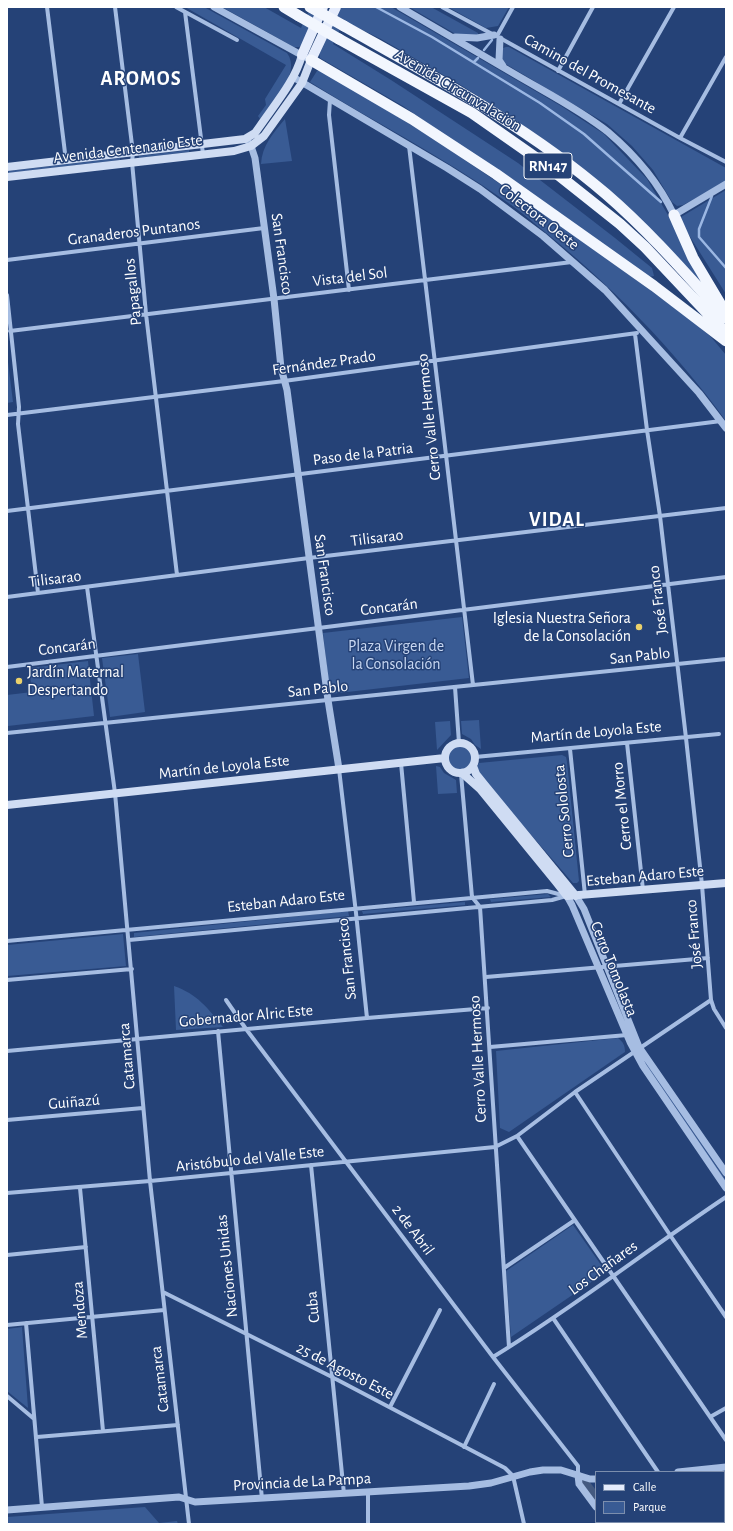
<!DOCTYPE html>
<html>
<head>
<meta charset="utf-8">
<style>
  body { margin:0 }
  #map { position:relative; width:733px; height:1531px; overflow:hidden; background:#254277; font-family:"Alegreya Sans",sans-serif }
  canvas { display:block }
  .frame { position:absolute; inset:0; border:8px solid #fff; pointer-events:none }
  .legend { position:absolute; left:595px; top:1471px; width:130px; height:52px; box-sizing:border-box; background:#254277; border:1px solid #7c8ead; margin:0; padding:5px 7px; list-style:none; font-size:12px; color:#fff }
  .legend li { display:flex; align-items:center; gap:8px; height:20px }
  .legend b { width:20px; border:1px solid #7c8ead }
</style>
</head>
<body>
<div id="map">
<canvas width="733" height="1531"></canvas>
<div class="frame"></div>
<ul class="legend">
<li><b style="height:5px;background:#e5ecfc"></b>Calle</li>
<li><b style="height:11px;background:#395b94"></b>Parque</li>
</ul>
</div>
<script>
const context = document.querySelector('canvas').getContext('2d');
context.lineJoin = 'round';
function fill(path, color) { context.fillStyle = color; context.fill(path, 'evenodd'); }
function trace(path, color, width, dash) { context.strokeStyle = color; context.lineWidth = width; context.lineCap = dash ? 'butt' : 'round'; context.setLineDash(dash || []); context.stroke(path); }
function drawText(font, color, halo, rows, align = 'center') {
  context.font = font + ' "Alegreya Sans",sans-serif'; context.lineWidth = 3; context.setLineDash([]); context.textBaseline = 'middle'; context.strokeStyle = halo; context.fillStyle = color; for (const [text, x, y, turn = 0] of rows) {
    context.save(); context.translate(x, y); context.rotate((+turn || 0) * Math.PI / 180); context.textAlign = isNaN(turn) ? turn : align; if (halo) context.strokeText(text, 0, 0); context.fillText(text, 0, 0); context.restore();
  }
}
const green = new Path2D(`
  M185 7H204L287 53C302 73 272 103 260 119L258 116 266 105 265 99 286 65Z
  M222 7H264L301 28 311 7H320L302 45 299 47H294Z
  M341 7H391L561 106 604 134 647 179 672 222 713 301 659 237 508 115 459 84 381 39 344 21 333 44 391 80 518 163 615 238 652 268 654 276 648 277 403 106 320 58 319 52Z
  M409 7H431L478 33V36H459Z
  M448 7H509L498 26 486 28Z
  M506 47H509L726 168V182L683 205 677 206 672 202 653 170 632 146 607 124 504 63 501 59 503 48Z
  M317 71H324C357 92 391 112 424 133 516 193 605 257 694 322L711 337 726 355V421C674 349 609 283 540 228 528 218 516 208 504 200 442 156 374 122 310 82Z
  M285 119 292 161 261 164C262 146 273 133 285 119Z
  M189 150V152L139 158V156Z
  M120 158V160L9 173 8 171Z
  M726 190V294L682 224 681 217Z
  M7 354 13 402 7 403Z
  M462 617 469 678 330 694 323 633Z
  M138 654 145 712 110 717 102 658Z
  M88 661 94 716 8 726 7 695 32 692 29 668Z
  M479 720 481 749 475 745 471 739 462 734 461 721Z
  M450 721 451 735 437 750 435 722Z
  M448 758a12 12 0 1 1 24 0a12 12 0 1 1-24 0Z
  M562 755 566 757 567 762 579 881 577 883H573L478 774 476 769 479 763Z
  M436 766 440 767 444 773 456 780 457 793 438 794Z
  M548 894 551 897 491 902 490 899Z
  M465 902V905L363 914 362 911Z
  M348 911 349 916 134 937V933Z
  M123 934 126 966 7 976V945Z
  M174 986C197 994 208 1008 223 1027L176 1030Z
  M618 1038C623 1042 625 1045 625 1052L622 1054 509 1132 500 1128 496 1051Z
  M645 1061 726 1180V1183L644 1062Z
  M573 1225 606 1272 511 1337 506 1271Z
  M22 1327 28 1408 7 1391V1329Z
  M145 1507 159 1523 177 1521 178 1524H7V1517Z`);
const stream = new Path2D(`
  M376 7 432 37 540 103 584 134 661 202
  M484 50 492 40
  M474 62 478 58
  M712 196 699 229V237L726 268`);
const canal = new Path2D(`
  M584 1481 596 1497
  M615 1522 617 1524`);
const minor = new Path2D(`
  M47 7 66 161
  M115 7 133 153 132 162 146 314 177 575
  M176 7 237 40
  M442 7 494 35
  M185 12 203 154
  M497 36 513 7
  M500 38 680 138 726 162
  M558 71 593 7
  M330 100 329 115 349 290
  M619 104 674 7
  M680 138 726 57
  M409 146C432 326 451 505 473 685
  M7 260 264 228
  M7 295 19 407 18 424 38 593
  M10 331 572 262
  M635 334 647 430 660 516 686 738 702 885 711 1000 714 1009 726 1028
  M7 415 284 381 637 333
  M7 511C245 481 483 451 721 421
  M87 587 115 793 150 1181 189 1524
  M7 597 309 558 726 508
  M7 667 726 577
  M455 687 459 743
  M7 733 726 659
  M627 743 643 890
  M570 749 585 895
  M475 757 719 734
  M401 763 414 902
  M339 769 356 913 367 1018
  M461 774 472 897 480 907 509 1347
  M129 940 552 900 566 896
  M7 941 547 891 566 896
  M486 977 708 958
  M7 980 132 969
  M226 1000 246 1029 493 1357 578 1466V1475
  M218 1031 262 1499
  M490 1047 627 1035
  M7 1051 367 1018 488 1008
  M575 1092 670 1235 726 1317
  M7 1120 143 1108
  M517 1136 726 1440
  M311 1165 344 1494
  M80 1188 103 1431
  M7 1193 150 1181 495 1147 517 1136 575 1092 711 1000
  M7 1255 86 1247
  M504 1268 575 1220
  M163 1292 332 1377 505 1468 513 1476 524 1524
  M553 1318 658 1472
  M26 1323 42 1507
  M7 1325 164 1310
  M493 1357C573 1308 648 1249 726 1197
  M7 1396 33 1418
  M390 1407 440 1310
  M710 1417 726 1408
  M37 1437 178 1425
  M464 1447 494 1384
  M368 1492V1524`);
const tertiary = new Path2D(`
  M214 7 305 57
  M400 7C439 30 478 53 518 76 547 93 582 111 608 132 635 155 659 183 674 215L726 184
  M455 37 477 38 494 35
  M500 39 499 60 503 66
  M293 77 447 168 480 189 543 236 605 290 699 393 726 428
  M249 143 251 146 255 158 274 299 281 368 287 390 328 700 339 769
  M567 896 572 905 630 1042 643 1066 726 1188
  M576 896 584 909 639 1047 726 1173
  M678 1472 726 1467
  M578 1475 579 1484 596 1507
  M7 1510 179 1497 195 1502 469 1486 491 1483 530 1472 543 1470H561L590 1479H596
  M607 1522 609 1524
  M623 1522 625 1524`);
const secondary = new Path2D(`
  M7 167 245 139 255 133 260 126C275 104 295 81 302 55
  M7 177 234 151 251 146 264 136 302 83 311 60
  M445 758a15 15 0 1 1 30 0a15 15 0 1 1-30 0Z
  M473 766 476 774 484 784 576 896
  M462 773 480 789 556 882 567 896 726 883
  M7 805 445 758`);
const primary = new Path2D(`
  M302 55 323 7
  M311 60 336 7`);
const trunk = new Path2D(`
  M284 7 299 16
  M344 26C434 77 527 126 606 194 650 232 687 275 726 318
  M339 39 472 113 542 162 620 224 645 247 726 333
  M311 60 412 119 496 174 654 286 726 341
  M674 215 693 258 721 305`);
const trunkBridge = new Path2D(`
  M310 7 344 26
  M299 16 339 39`);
const markers = [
  [639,627,4,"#ebd16b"],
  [19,681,4,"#ebd16b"]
];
const shields = [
  [548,166,48]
];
const shieldNames = [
  ["RN147",548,166]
];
const streetNames = [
  ["Camino del Promesante",590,74,29],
  ["Avenida Circunvalación",458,90,31],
  ["Avenida Centenario Este",128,149,-7],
  ["Colectora Oeste",539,217,38],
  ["Granaderos Puntanos",134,232,-7],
  ["San Francisco",282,254,82],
  ["Vista del Sol",350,277,-7],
  ["Papagallos",133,292,-96],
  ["Fernández Prado",324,363,-8],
  ["Cerro Valle Hermoso",429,417,-96],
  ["Paso de la Patria",363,454,-7],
  ["Tilisarao",377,538,-7],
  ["San Francisco",325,575,82],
  ["Tilisarao",55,579,-7],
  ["José Franco",658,600,-97],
  ["Concarán",389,607,-7],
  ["Concarán",67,647,-7],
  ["San Pablo",640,656,-6],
  ["San Pablo",318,689,-6],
  ["Martín de Loyola Este",596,732,-5],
  ["Martín de Loyola Este",224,767,-6],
  ["Cerro el Morro",622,806,-96],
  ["Cerro Sololosta",564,811,-96],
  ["Esteban Adaro Este",645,876,-5],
  ["Esteban Adaro Este",286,901,-6],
  ["José Franco",694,934,-95],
  ["San Francisco",347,959,-96],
  ["Cerro Tomolasta",614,969,68],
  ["Gobernador Alric Este",246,1016,-5],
  ["Catamarca",127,1056,-95],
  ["Cerro Valle Hermoso",478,1059,-93],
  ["Guiñazú",74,1102,-5],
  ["Aristóbulo del Valle Este",250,1159,-6],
  ["2 de Abril",413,1230,53],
  ["Naciones Unidas",227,1266,-96],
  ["Los Chañares",603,1268,-36],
  ["Cuba",313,1307,-96],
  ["Mendoza",80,1310,-95],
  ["25 de Agosto Este",345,1371,27],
  ["Catamarca",160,1379,-97],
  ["Provincia de La Pampa",302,1482,-3]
];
const poiNames = [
  ["Iglesia Nuestra Señora",631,618],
  ["de la Consolación",631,636],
  ["Jardín Maternal",27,672,"left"],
  ["Despertando",27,690,"left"]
];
const parkNames = [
  ["Plaza Virgen de",396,646],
  ["la Consolación",396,664]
];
const districtNames = [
  ["AROMOS",141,79],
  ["VIDAL",557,520]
];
fill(green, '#395b94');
trace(stream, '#9bb7e3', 2.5);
trace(canal, '#445a80', 8);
trace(minor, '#a6bde2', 4);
trace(tertiary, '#a6bde2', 7);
trace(secondary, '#cfdcf3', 8);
trace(primary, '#e5ecfc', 10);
trace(trunk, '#f2f6fe', 11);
trace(trunkBridge, '#f2f6fe', 11);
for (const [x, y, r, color] of markers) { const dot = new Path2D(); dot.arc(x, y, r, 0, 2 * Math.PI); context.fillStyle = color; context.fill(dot); trace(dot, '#254277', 1.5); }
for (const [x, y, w] of shields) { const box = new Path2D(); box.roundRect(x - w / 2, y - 13, w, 26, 3); context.fillStyle = '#254277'; context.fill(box); trace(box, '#fff', 1); }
drawText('bold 15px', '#fff', null, shieldNames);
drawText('16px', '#fff', '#254277', streetNames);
drawText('16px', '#fff', '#254277', poiNames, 'right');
drawText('16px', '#c9d8f2', '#254277', parkNames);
context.letterSpacing = '1px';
drawText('bold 20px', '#fff', '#254277', districtNames);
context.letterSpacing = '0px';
</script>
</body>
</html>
